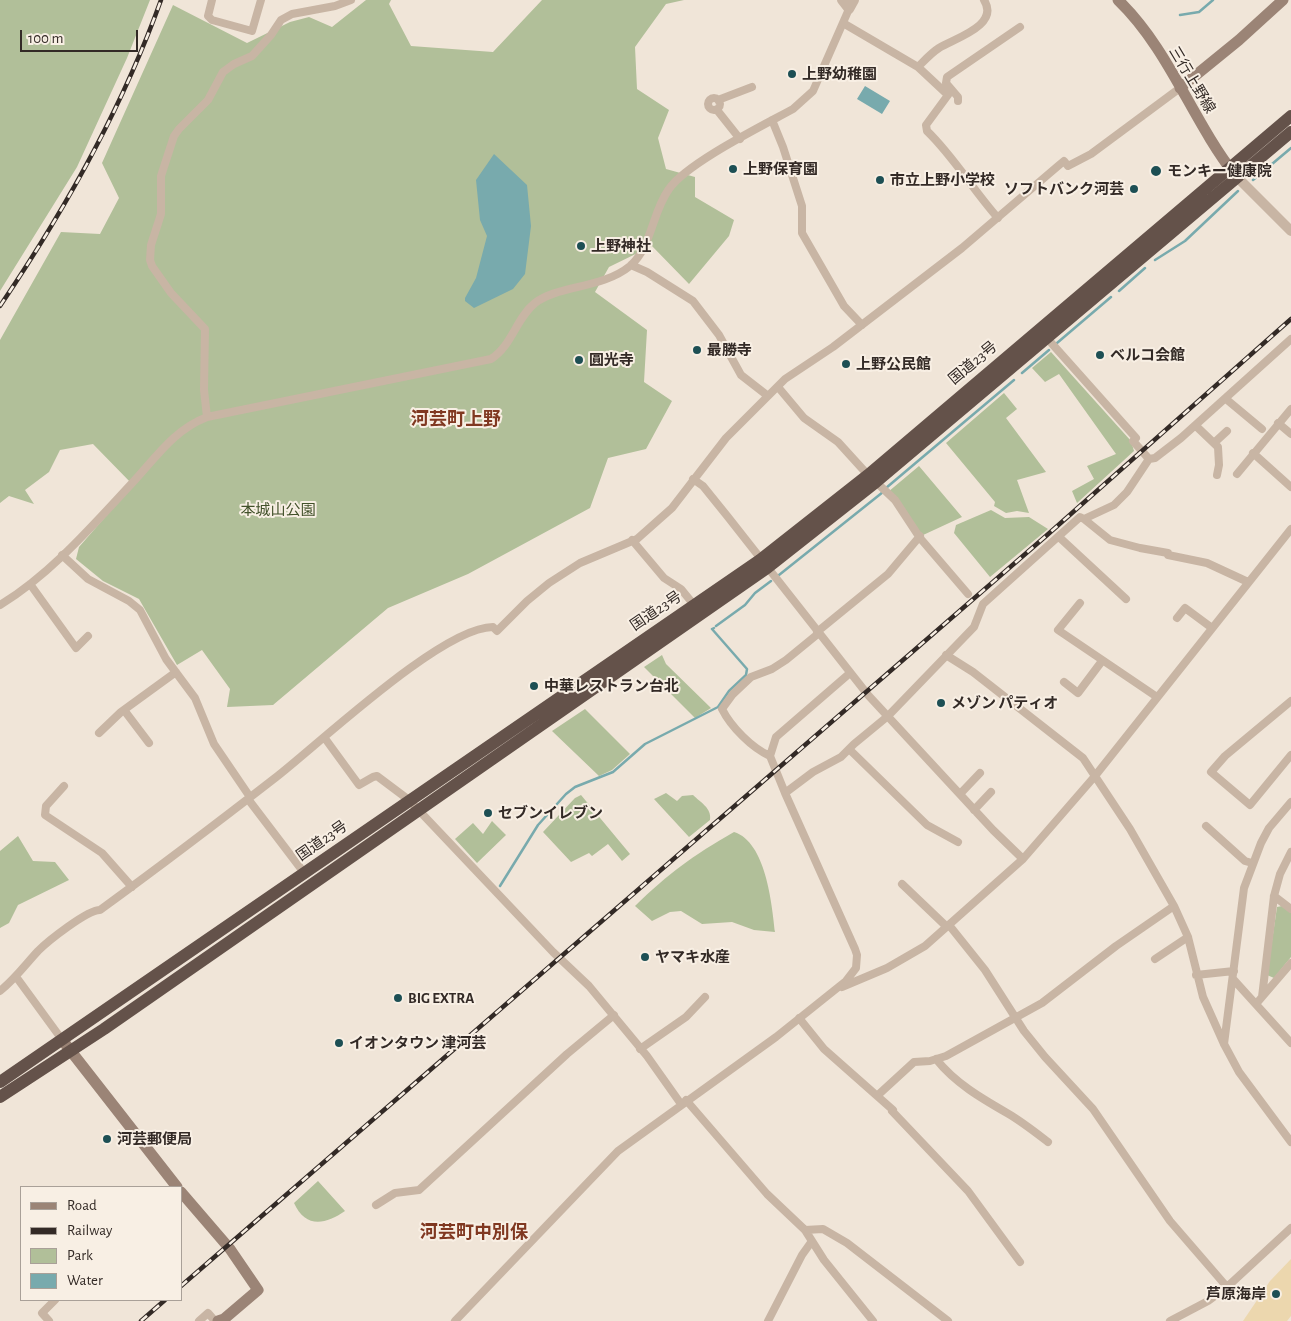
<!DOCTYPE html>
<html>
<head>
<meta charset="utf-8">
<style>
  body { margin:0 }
  #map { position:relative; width:1291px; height:1321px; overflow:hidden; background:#f0e5d8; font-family:"Alegreya Sans",sans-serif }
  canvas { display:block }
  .legend { position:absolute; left:20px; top:1186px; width:162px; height:115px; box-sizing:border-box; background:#f8efe4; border:1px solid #a9a098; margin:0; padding:6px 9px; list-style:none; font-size:15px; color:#332a26 }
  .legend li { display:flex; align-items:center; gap:10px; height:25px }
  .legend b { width:25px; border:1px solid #a9a098 }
  .scale { position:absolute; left:20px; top:30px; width:118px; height:22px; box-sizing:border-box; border:2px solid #332a26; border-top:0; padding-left:6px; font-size:15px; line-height:18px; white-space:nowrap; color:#332a26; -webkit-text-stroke:4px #f8efe4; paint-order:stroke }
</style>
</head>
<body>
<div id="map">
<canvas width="1291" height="1321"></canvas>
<ul class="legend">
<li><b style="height:6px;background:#9b8476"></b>Road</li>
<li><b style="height:6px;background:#332a26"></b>Railway</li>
<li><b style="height:14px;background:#b1bf99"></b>Park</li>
<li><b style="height:14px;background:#78aaad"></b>Water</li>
</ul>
<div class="scale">100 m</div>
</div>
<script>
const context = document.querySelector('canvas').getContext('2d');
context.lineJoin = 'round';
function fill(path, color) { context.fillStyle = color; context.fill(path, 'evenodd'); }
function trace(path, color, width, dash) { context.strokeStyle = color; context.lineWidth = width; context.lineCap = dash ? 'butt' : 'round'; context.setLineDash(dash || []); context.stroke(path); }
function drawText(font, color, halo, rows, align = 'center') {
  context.font = font + ' "Alegreya Sans","Noto Sans JP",sans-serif'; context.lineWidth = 4; context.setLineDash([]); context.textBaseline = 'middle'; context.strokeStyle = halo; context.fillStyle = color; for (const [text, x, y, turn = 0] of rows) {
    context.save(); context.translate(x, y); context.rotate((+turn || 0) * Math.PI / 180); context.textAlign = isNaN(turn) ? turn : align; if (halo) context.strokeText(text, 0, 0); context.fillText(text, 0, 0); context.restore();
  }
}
const green = new Path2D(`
  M0 0H150L127 58 77 167 0 291Z
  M366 0H391L389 4 411 46 493 52 542 0H684L666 4 635 47 637 89 669 110 658 138 666 169 695 177V197L734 220 729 236 689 284 652 246 609 267 595 292 647 330 644 382 672 401 646 449 608 458 590 508 468 574 388 608 273 705 227 707 230 689 202 650 177 665 139 599 103 581 76 559 79 547 133 485 93 444 60 450 49 472 25 490 34 504 9 496 0 503V340L61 232 100 234 119 198 102 163 173 5 247 43 290 22 309 17 332 27Z
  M1051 352 1131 441 1134 451 1077 503 1072 491 1094 479 1087 466 1116 454 1059 374 1045 382 1032 368Z
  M1004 393 1017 409 1006 418 1046 472 1017 480 1029 513 1017 511 1006 513 994 506 995 502 946 443Z
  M919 466 962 517 921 536 888 492Z
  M991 510 1005 518 1029 517 1048 529 990 577 954 533 956 525Z
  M662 655 666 664 711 708 695 718 644 667Z
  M585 709 630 754 612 770 599 776 552 731Z
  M666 793 677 801 682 796 693 795C700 802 712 808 710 820L689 837 654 799Z
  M581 795 630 854 622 861 608 844 592 856 589 853 571 862 543 832 575 798Z
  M492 821 506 835 477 863 455 839 473 823 483 834Z
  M734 832C766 842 772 904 775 932L754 930 732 922 702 924 681 911 670 912 652 921 635 906C669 873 692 856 734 832Z
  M18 836 33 861 55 862 69 880 18 905 9 923 0 928V851Z
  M1282 906 1291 913V957L1274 978 1267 975 1277 907Z
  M318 1181 345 1211C325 1225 305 1228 294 1203Z`);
const sand = new Path2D(`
  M1291 1259V1316L1287 1321H1243L1270 1281Z`);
const water = new Path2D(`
  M865 86 890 101 882 114 857 99Z
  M494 154 527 185 531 226 525 274 513 289 474 308 465 301V298L476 278 487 236 480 220 476 180Z`);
const stream = new Path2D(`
  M1180 15 1199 12 1213 0
  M1253 180 1291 148
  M1155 260 1185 241 1238 191
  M1119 291 1145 268
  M1057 343 1111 297
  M1022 373 1049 350
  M886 488 1014 380
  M779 575 883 492
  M716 626 745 605 755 593 771 581
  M500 886 538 825 566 794 575 787 613 772 645 744 718 707 729 691 746 675 747 669 712 629 714 628`);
const minor = new Path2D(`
  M212 0 208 16 212 20 252 31 261 0
  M843 23 918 67 948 95 926 125 927 131C954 157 973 190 998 218
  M918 67C925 60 931 53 939 48 956 38 1000 25 984 0
  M708 104a6 6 0 1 1 12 0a6 6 0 1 1-12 0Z
  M718 100 752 87
  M958 101V97L946 83 947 77 1020 27
  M717 110 740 139
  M772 120 783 147 802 206V233L844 306 862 325
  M631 265 647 272 693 301 719 335 741 375 768 396
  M778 387 804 418 838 442 868 475
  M1226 399 1262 429
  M207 417 204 390 205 329 171 293 152 266 150 260 151 245 161 214V176L174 136 179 129 208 100 223 72 234 64 252 56 271 35 281 20 292 14 335 6 351 0
  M1278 423 1291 434
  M1196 426 1218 447 1219 465 1217 475
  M1214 443 1227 431
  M1253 453 1291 487
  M1149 459 1155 458 1181 438 1291 339
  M1237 474 1291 409
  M693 479 703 486 728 517 868 695 993 830 1023 859
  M876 482 895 500 920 538 968 594
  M1084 519 1110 540 1140 548 1168 553V555L1207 563 1248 582
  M1059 537 1126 599
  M632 540 664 578 681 589 694 605
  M62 555 88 579 129 601 140 610 166 659 195 698 214 744 250 797
  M30 584 76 648 88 636
  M1080 603 1058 630 1157 697
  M0 605C51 574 93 525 134 481 157 456 174 430 207 417L491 359C512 346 516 318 535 303 558 285 602 289 630 266 652 247 652 212 669 189 687 163 762 126 793 109L813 91 849 9
  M1177 618 1185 608 1212 628
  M817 632 888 574 920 536
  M946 655 973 672 1083 758 1130 829 1174 906 1188 937 1203 997 1224 1044 1239 1072 1291 1142
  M1064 682 1078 693 1102 661
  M1291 701 1225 756 1211 772 1250 805 1291 755
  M124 710 149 743
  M99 733 121 712 176 672
  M324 737 359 785 373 777 377 776 409 800 553 952 589 986 647 1056 681 1104
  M849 749 927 825 958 842
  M770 756C752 748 731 727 722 709L733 694 751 677 772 669 786 660 819 633
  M64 786 46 806 45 815 102 853 132 887
  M785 793 770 756 776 737 850 673
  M960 794 980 773
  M248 799 305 874
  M974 810 991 792
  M1206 826 1245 861 1252 863
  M902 884 947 927
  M1274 896 1291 909
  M949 925 985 970 1024 1031 1045 1057 1093 1109 1170 1221 1227 1287
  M1155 959 1188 937
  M1196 975 1234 971
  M17 978 63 1041
  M1233 979 1291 1043
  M842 987 887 968 925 946 1023 859 1095 776 1291 529
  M0 991C15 979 25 965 38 951 48 941 87 910 100 910 159 867 217 823 275 778 319 744 442 627 493 627L497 631 527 601 549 583 580 563 637 539 672 508 726 438 785 379 833 347 962 248 1058 166 1064 161 1068 166 1091 154 1180 88
  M1262 997 1291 963
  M1256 1004 1262 997 1274 896 1280 874 1291 852
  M799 1018 824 1049 893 1110
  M1224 1044 1244 888 1261 843 1269 828 1291 802
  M640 1049 686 1017 705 997
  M936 1059C955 1083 981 1098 1007 1113 1021 1121 1035 1132 1048 1142
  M878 1095 914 1062 930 1061 946 1056 1042 1003 1116 946 1174 906
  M686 1100 767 1194 805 1230 824 1260 873 1321
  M892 1111 968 1191 1020 1262
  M376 1205 395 1193 419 1190 567 1054 614 1015
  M805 1230 823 1229 847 1243 948 1321
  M49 1321 42 1313 55 1300
  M199 1321 208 1313 215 1321
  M455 1321 618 1151 776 1037 846 981 856 968 857 955 855 949 785 793 813 772 841 757 854 744 888 716 974 627 983 604 1080 517 1084 519 1114 505 1127 492 1149 459 1133 441 1136 438 1046 337
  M768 1321 802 1255 812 1241
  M1170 1321 1208 1301 1227 1287 1291 1228`);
const tertiary = new Path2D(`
  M842 0 849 9 854 0
  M1237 177 1291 231`);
const secondary = new Path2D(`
  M1118 0C1169 49 1192 120 1235 175
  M1180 88 1239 40 1283 0
  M63 1041 177 1187
  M181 1192 230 1249 258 1290 224 1319 218 1321`);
const trunk = new Path2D(`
  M0 1082 760 560 868 475 1291 116
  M0 1097 104 1029 767 568 876 482 1291 132`);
const rail = new Path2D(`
  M0 306C65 210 122 109 161 0
  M181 1286 1046 536 1291 319
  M141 1321 165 1300`);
const markers = [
  [792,74,5,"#1d4f54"],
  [733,169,5,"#1d4f54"],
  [1156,171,6,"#1d4f54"],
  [880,180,5,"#1d4f54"],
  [1134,189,5,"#1d4f54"],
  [581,246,5,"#1d4f54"],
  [697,350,5,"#1d4f54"],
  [1100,355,5,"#1d4f54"],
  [579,360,5,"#1d4f54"],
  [846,364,5,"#1d4f54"],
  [534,686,5,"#1d4f54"],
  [941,703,5,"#1d4f54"],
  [488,813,5,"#1d4f54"],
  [645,957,5,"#1d4f54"],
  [398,998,5,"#1d4f54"],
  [339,1043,5,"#1d4f54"],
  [107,1139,5,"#1d4f54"],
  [1276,1294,5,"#1d4f54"]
];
const poiNames = [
  ["上野幼稚園",802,74],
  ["上野保育園",743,169],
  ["モンキー健康院",1167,171],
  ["市立上野小学校",890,180],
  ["ソフトバンク河芸",1124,189,"right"],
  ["上野神社",591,246],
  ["最勝寺",707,350],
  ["ベルコ会館",1110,355],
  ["圓光寺",589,360],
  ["上野公民館",856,364],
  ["中華レストラン台北",544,686],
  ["メゾン パティオ",951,703],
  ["セブンイレブン",498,813],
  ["ヤマキ水産",655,957],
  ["BIG EXTRA",408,998],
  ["イオンタウン 津河芸",349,1043],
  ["河芸郵便局",117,1139],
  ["芦原海岸",1266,1294,"right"]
];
const streetNames = [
  ["三行上野線",1192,80,59],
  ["国道23号",973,363,-40],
  ["国道23号",656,611,-34],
  ["国道23号",322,841,-35]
];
const parkNames = [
  ["本城山公園",278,510]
];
const quarterNames = [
  ["河芸町上野",456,420],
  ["河芸町中別保",474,1233]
];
fill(green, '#b1bf99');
fill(sand, '#ecd7ae');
fill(water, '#78aaad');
trace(stream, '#78aaad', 2.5);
trace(minor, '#c8b5a4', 8);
trace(tertiary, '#c8b5a4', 10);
trace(secondary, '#9b8476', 11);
trace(trunk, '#64524a', 12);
trace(rail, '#332a26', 4.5);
trace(rail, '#f8efe4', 2.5, [8]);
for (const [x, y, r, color] of markers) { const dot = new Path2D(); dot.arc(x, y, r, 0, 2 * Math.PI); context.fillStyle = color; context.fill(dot); trace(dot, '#f8efe4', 2); }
drawText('bold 15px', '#332a26', '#f8efe4', poiNames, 'left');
drawText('15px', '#332a26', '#f8efe4', streetNames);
drawText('15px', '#42512a', '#f8efe4', parkNames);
drawText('bold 18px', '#803821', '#f8efe4', quarterNames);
</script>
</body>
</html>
